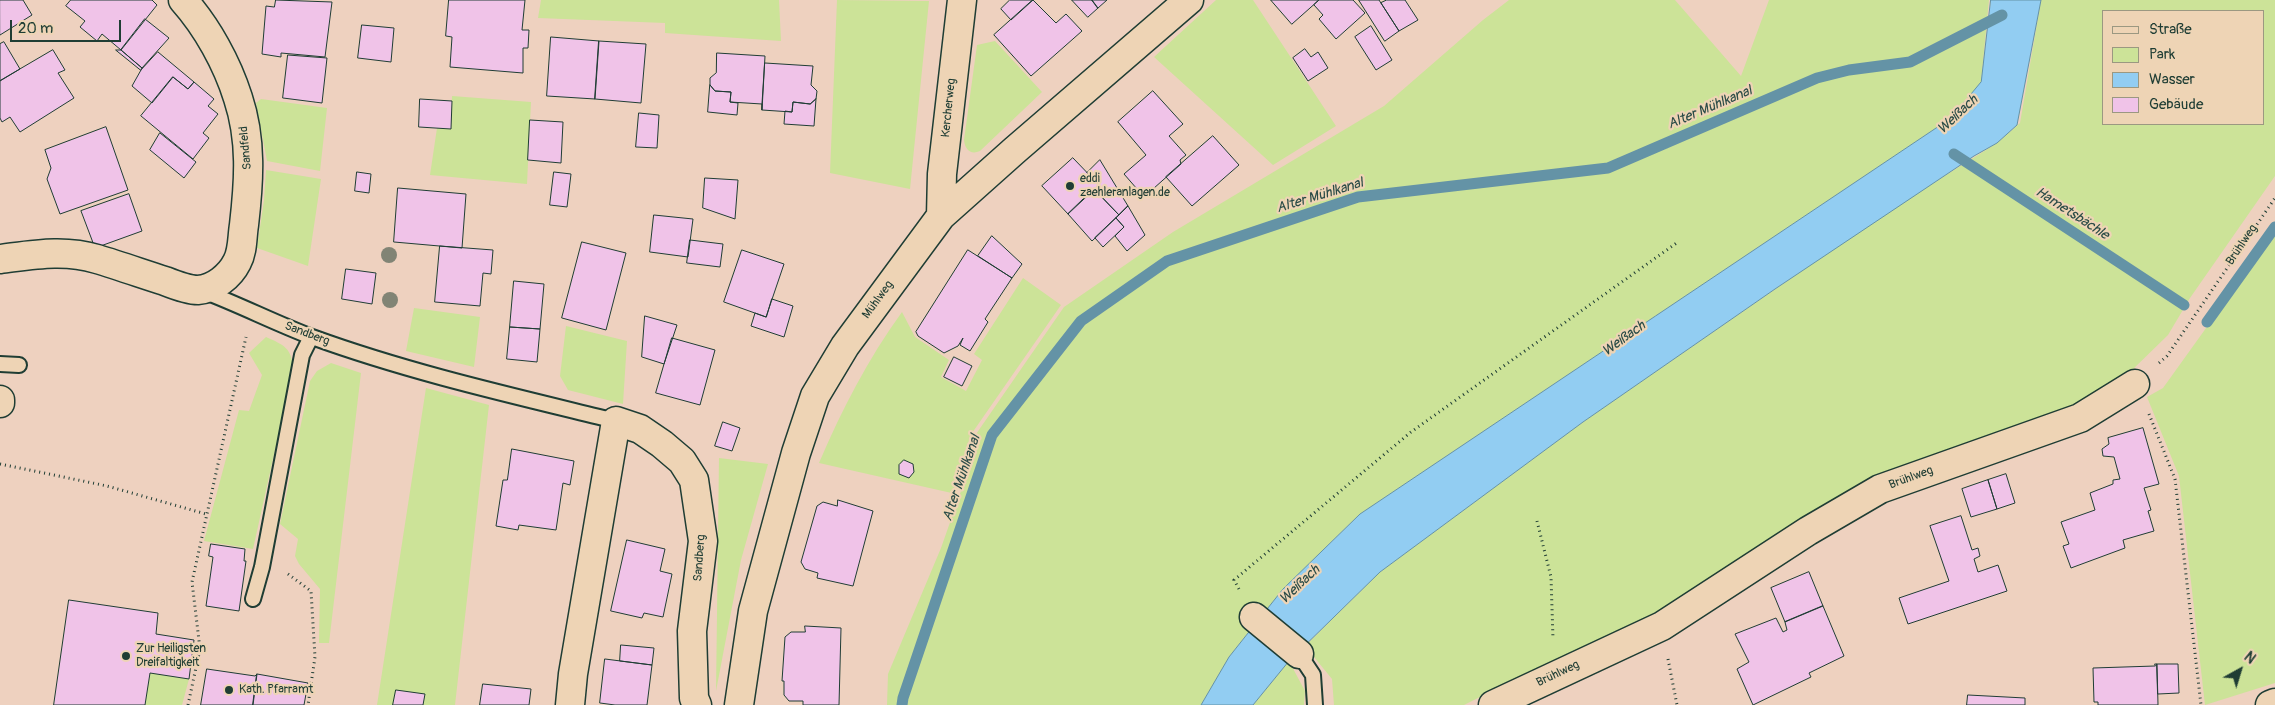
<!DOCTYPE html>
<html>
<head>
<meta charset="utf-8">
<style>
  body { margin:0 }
  #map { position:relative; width:2275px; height:705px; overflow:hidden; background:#eed1bf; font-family:Pangolin,sans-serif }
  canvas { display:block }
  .legend { position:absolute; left:2102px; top:10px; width:162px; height:115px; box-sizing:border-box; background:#eed4b5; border:1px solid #9b9881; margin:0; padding:6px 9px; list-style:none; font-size:15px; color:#1f3d34 }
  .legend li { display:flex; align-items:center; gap:10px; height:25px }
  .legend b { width:25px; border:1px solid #9b9881 }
  .north { position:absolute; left:2215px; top:645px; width:50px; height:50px; -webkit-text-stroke:4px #eed4b5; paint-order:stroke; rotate:39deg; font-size:14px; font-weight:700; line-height:20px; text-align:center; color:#1f3d34 }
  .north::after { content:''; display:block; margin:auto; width:18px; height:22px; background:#1f3d34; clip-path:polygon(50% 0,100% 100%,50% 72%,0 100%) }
  .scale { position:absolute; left:10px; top:20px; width:111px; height:22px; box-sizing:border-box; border:2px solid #1f3d34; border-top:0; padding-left:6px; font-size:15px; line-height:18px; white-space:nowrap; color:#1f3d34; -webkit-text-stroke:4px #eed4b5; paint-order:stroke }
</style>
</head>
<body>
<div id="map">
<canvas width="2275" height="705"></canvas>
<ul class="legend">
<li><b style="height:6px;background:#eed4b5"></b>Straße</li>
<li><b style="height:14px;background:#cce398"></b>Park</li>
<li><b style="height:14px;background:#92cdf2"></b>Wasser</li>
<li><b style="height:14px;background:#f0c3e8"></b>Gebäude</li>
</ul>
<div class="north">N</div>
<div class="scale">20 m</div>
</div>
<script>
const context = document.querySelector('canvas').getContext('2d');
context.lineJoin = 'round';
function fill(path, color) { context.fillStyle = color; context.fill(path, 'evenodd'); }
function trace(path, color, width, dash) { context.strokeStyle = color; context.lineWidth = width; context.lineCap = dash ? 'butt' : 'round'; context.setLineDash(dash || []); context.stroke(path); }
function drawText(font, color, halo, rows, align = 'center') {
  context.font = font + ' Pangolin,sans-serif'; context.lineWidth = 4.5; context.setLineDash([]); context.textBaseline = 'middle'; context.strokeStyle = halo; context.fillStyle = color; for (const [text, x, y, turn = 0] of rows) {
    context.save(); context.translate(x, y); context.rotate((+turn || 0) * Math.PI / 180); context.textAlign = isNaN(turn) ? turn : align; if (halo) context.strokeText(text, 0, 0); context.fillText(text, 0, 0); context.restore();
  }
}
const green = new Path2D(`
  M541 0H779L781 41 665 33V23L538 18Z
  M837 0 929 1 910 189 830 173Z
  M1216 0H1253L1336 126 1273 165 1154 57Z
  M1509 0H1675L1741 76 1769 0H1989L1981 83 1951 118 1360 514 1283 589 1229 657 1201 705H887L888 674 941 548 961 491 974 437 1064 307 1173 232 1384 106 1483 20Z
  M2041 0H2275V176L2190 298 2168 335 2127 375 2075 405 2023 427 1657 616 1603 642 1532 671 1464 705H1334L1332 679 1305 646 1380 572 1583 422 1884 214 1997 143 2020 123ZM2104 11H2264V124H2104Z
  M995 41 1042 92 980 151C971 155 965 150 964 140L977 45Z
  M452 96 531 102 527 184 430 175 437 128 451 129Z
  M261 99 327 108 320 171 267 161 256 103Z
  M266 170 321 179 308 266 257 248 264 200Z
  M2275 232V683L2205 705 2179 476 2147 397 2163 388Z
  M1023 278 1061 305 970 436 956 494 819 463C842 409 868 359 902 312L915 337 949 360 941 377 966 391 982 360 974 354Z
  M414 308 480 317 474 367 406 351Z
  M566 326 627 341 623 404 568 390 560 376Z
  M266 337C284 345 292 348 293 369L253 549 204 541 239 410 249 411 262 375 249 353Z
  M331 363 361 373 329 643H319L320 589 299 564 295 556 298 539 280 524 310 381 317 371Z
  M426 388 489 405 455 705H377Z
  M719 458 768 464 741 560 716 691Z
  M1289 661 1305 691 1304 705H1253Z
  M150 673 189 679 182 705H145Z`);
const water = new Path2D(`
  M1991 0H2041L2017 125 1997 143 1974 156 1775 289 1583 422 1380 572 1289 661 1253 705H1201L1229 657 1283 589 1360 514 1951 118 1981 82Z`);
const stream = new Path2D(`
  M1954 154 2184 305
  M2207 322 2275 227
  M902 705 903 698 992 435 1081 321 1167 261 1358 197 1608 168 1817 78 1849 70 1910 62 2002 15`);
const building = new Path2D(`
  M0 0H23L32 15 0 35Z
  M71 0H152L157 5 121 50 102 34 97 41 80 27 85 21 66 6Z
  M276 0 332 2 325 57 281 53V57L262 54 266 6 274 7Z
  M449 0H525L522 30H529L528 48H523V73L450 67 452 37 446 36Z
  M1010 0H1033L1011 20 1001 9Z
  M1033 0 1056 23 1066 14 1082 31 1031 76 994 35Z
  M1072 0H1092L1098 8 1088 17Z
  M1092 0H1107L1098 8Z
  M1271 0H1319L1292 24Z
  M1319 0H1353L1365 13 1336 39 1319 19 1323 15 1314 5Z
  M1359 0H1379L1399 31 1385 41Z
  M1387 0H1405L1418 20 1399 31 1381 3Z
  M145 19 169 38 142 68 121 50Z
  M362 25 394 28 391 62 358 58Z
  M1371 26 1392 60 1376 70 1355 37Z
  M551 37 599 41 595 99 547 96Z
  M599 41 646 44 641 103 595 99Z
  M4 42 20 69 0 81V44Z
  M1305 49 1311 57 1318 52 1328 68 1308 81 1293 58Z
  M53 50 65 70 58 73 74 98 20 132 10 117 2 122 0 118V81Z
  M116 50H121L142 68 141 70Z
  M158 52 194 82 188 89 173 77 152 103 132 86 141 70Z
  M717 53 765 56 762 110V104L730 102 731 92 715 91 710 85V78L716 73Z
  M288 55 327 58 322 103 283 98Z
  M765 63 813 66 811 85 817 91 816 99 810 104 793 102 792 112 762 110Z
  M173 77 188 89 194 82 214 99 208 106 218 114 203 133 209 138 193 159 141 116Z
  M710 85 715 91 731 92 730 102 738 103 737 115 708 112Z
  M1153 91 1183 124 1169 136 1186 155 1180 160 1181 164 1144 197 1124 174 1146 155 1118 122Z
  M420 99 452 101 451 129 419 127Z
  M816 99 814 126 784 124 785 111 792 112 793 102 810 104Z
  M639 113 659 115 657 148 636 147Z
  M530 120 563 122 561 163 528 160Z
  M106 127 128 190 60 214 47 179 51 168 45 150Z
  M160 133 196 162 184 178 150 150Z
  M1213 136 1239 165 1192 206 1166 177Z
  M1073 158 1099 185 1068 214 1042 186Z
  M1100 160 1128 206 1119 215 1094 189 1099 185 1087 173Z
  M357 172 371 174 369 193 355 191Z
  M554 172 571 174 567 207 550 205Z
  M705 178 738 180 735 219 703 208Z
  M398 188 466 194 462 248 394 242Z
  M1094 189 1119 215 1092 241 1068 214Z
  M129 194 142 231 95 248 81 211Z
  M1128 206 1145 235 1127 251 1115 236 1124 227 1116 218Z
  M654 215 693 219 688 257 650 252Z
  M1116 218 1124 227 1103 247 1095 238Z
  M992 236 1022 264 1012 278 978 256Z
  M690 240 723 244 720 267 687 263Z
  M582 242 626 253 606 330 562 318Z
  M440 246 493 250 491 274 483 273 480 306 435 302Z
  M742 250 784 264 766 317 724 302Z
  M968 250 1012 278 985 319 988 322 970 351 960 345 963 338 958 346 944 353 918 336 916 332Z
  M346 269 376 273 372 304 342 299Z
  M514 281 544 284 540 329 510 327Z
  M772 299 793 306 784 337 751 326 755 313 766 317Z
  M645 316 677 325 664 364 642 357Z
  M510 327 540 329 537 362 507 359Z
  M672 338 715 350 700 405 656 393Z
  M954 357 972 366 962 386 944 377Z
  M723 422 740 428 732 451 715 446Z
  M2143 428 2159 484 2144 488 2151 510 2148 511 2154 531 2123 540 2125 548 2071 568 2063 546 2069 544 2061 522 2095 510 2090 493 2113 484V480L2120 479 2114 457 2103 456 2102 449 2109 444 2108 438Z
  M512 449 574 461 570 485 563 483 556 530 519 525 518 530 496 526 503 480H507Z
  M904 460 913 464 914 472 909 478 899 474V465Z
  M2006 474 2015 503 1997 509 1988 480Z
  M1988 480 1997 509 1971 517 1962 489Z
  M838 500 873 511 853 586 817 578 818 573 805 569 801 562 817 506 823 502 837 506Z
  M1961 516 1972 550 1978 548 1980 556 1974 559 1978 572 1998 565 2007 591 1908 624 1899 598 1949 581 1930 526Z
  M627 540 665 549 660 571 672 574 663 617 644 613 642 618 611 611Z
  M211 544 245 549 244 561H246L239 611 206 606 213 557 209 556Z
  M1809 572 1823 606 1785 622 1771 588Z
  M69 600 158 613 156 634 194 640 189 679 150 673 145 705H54Z
  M1823 606 1844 656 1809 673 1811 677 1753 705 1737 669 1749 662 1735 634 1776 618 1783 632 1787 630 1785 622Z
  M805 626 841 628 839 705H803V701H789L784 695V681H782L785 637 791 632H805Z
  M621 645 654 648 652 665 620 661Z
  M605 659 652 665 647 705H615L600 703Z
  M2155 664H2157L2158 705H2098V702H2094L2093 668 2155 666Z
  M2157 664H2178L2179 693 2158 694Z
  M207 669 255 676 257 674 253 705H201Z
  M257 674 308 683 304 705H253Z
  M483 684 531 689 529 705H480Z
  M396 690 425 694 423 705H393Z
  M1968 695 2025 698V705H1967Z`);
const path = new Path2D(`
  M2159 363 2167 356 2275 198
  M2149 414 2175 479 2201 705
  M0 464 107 486 206 514
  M1537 521 1551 577 1553 639
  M288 574 311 591 315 657 308 705
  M1239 589 1234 580 1411 432 1678 242
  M1668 659 1677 705
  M188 705 200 649 192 582 246 337`);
const service = new Path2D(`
  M203 291C240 305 275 323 312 337 411 373 514 396 616 421
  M0 364 19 365
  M253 599 262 567 302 355 311 337
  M1299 654 1313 675 1315 705`);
const minor = new Path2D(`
  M941 216 942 174 962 0
  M0 259C33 255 64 249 97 259 120 266 143 274 165 281 175 285 188 290 198 290 214 289 230 276 237 262 243 251 242 237 244 225 249 182 252 140 238 98 227 63 207 27 183 0
  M0 400V403
  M1254 617 1299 654
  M570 705 573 674 616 421 640 429 662 444 682 461 694 480 703 541 692 631 694 698 697 705
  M739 705 753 611 796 453 815 396 845 346 941 216 1015 150 1189 0
  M1493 705 1662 626 1808 531 1880 489 2080 418 2135 384
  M2270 705 2275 703`);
const trees = [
  [389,255],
  [390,300]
];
const markers = [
  [1070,186,5,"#1f3d34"],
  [126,656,5,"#1f3d34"],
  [229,690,5,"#1f3d34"]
];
const streetNames = [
  ["Kercherweg",949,108,-84],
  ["Sandfeld",246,148,-95],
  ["Brühlweg",2242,245,-56],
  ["Mühlweg",878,300,-54],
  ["Sandberg",307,334,21],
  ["Brühlweg",1911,478,-20],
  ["Sandberg",700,558,-86],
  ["Brühlweg",1558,674,-25]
];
const poiNames = [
  ["eddi",1080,179],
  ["zaehleranlagen.de",1080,193],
  ["Zur Heiligsten",136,649],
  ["Dreifaltigkeit",136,663],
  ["Kath. Pfarramt",239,690]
];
const waterNames = [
  ["Alter Mühlkanal",1710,108,-23],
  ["Weißach",1958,115,-43],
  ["Alter Mühlkanal",1320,196,-17],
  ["Hametsbächle",2072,214,33],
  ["Weißach",1624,339,-36],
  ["Alter Mühlkanal",962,478,-71],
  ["Weißach",1300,585,-43]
];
fill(green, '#cce398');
fill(water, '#92cdf2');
trace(water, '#6493a6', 1);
trace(stream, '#6493a6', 11);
fill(building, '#f0c3e8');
trace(building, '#1f3d34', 1);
trace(service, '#1f3d34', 18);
trace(minor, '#1f3d34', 31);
trace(path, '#1f3d34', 3, [1, 4]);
trace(service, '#eed4b5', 14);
trace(minor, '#eed4b5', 28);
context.fillStyle = '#818475';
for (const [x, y] of trees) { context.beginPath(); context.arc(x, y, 8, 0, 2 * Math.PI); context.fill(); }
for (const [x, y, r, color] of markers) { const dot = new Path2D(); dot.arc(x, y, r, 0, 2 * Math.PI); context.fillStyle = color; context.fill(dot); trace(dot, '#eed4b5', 2); }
drawText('12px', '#1f3d34', '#eed4b5', streetNames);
drawText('12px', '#1f3d34', '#eed4b5', poiNames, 'left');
drawText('italic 14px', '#2a4b47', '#eed4b5', waterNames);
</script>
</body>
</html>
